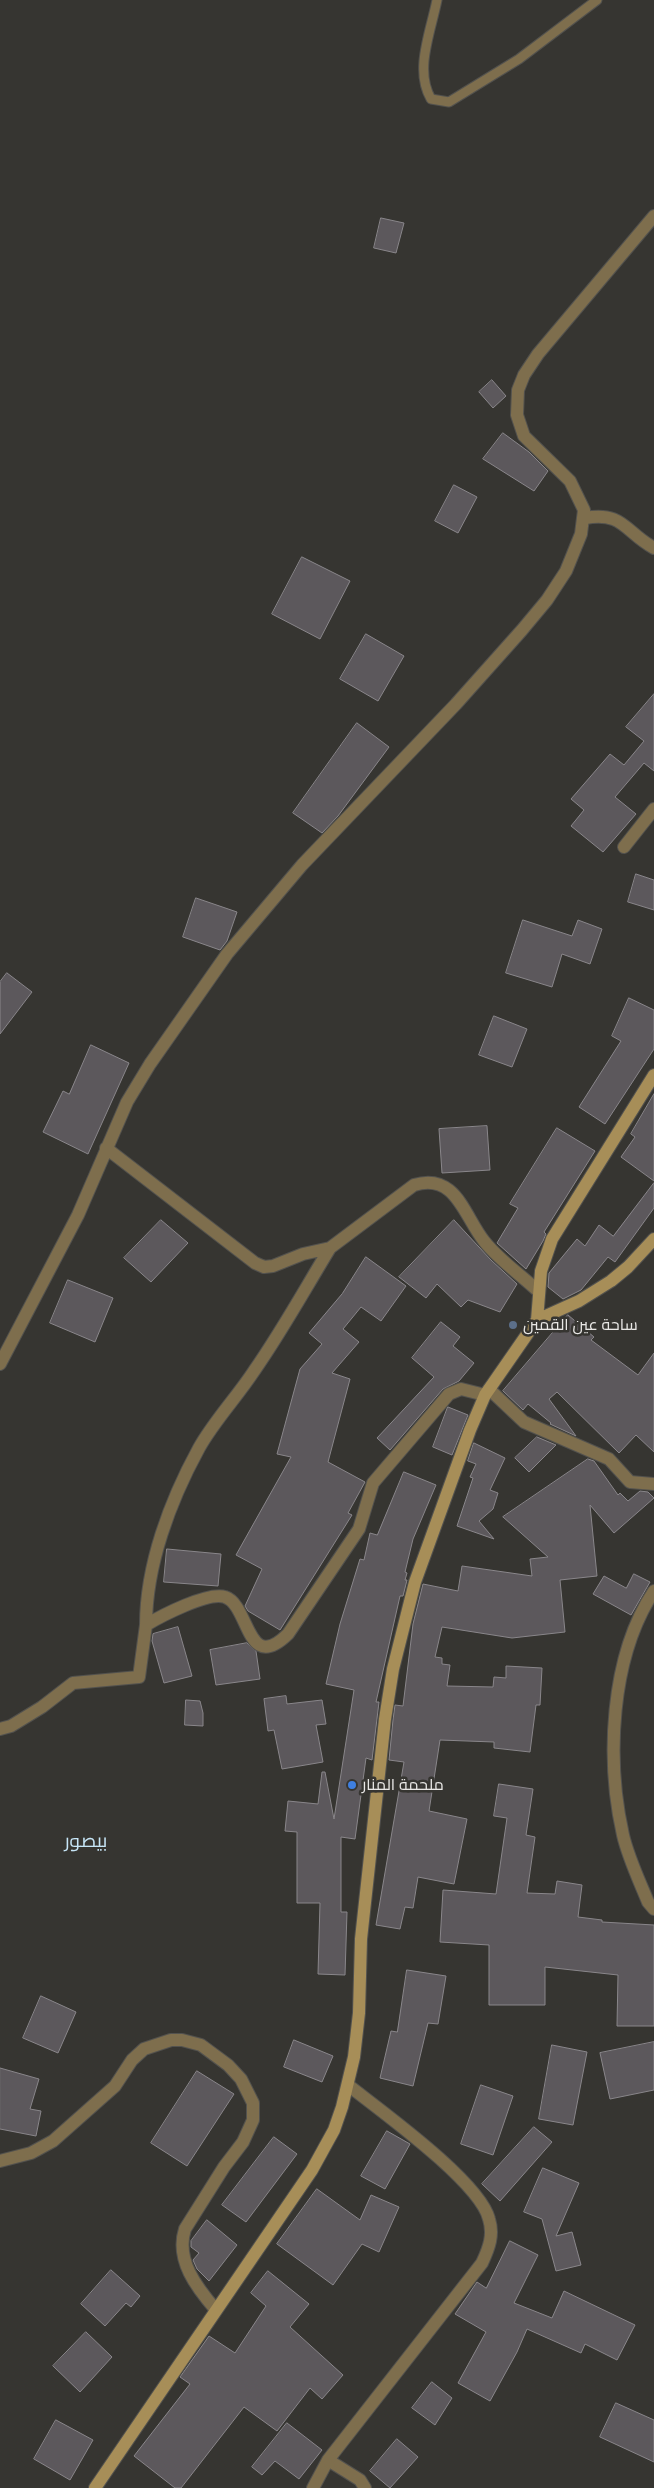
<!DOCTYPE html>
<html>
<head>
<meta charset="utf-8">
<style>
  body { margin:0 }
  canvas { display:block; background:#363531 }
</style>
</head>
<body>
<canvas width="654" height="2488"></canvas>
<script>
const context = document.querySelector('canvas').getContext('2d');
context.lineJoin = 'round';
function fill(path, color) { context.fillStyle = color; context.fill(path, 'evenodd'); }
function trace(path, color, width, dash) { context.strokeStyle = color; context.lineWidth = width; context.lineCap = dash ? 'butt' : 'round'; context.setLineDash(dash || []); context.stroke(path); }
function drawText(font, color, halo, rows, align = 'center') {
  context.font = font + ' Karla,Cairo,sans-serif'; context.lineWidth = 5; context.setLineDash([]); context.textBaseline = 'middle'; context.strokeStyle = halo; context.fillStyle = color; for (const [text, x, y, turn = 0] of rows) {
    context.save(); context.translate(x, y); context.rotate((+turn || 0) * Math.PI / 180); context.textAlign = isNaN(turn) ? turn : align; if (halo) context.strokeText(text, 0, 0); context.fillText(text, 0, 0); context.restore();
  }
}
const building = new Path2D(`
  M381 218 404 223 396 253 374 248Z
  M492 380 506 396 493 408 479 392Z
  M503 433 529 452 548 471 534 491 483 459Z
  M454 485 477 497 458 533 435 521Z
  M302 557 350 581 320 639 272 614Z
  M366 634 404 656 378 701 340 679Z
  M654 694V771L644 763 615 797 636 814 603 852 571 826 584 810 571 799 610 754 624 765 644 741 626 727Z
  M357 723 389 747 338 816 322 833 293 813Z
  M636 874 654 880V910L628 902Z
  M196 898 237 912 227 941 220 950 183 937Z
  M523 920 572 936 578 920 602 929 590 964 562 954 552 987 506 973Z
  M7 973 32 992 0 1034V982Z
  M629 998 654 1010V1049L605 1124 579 1107 621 1041 612 1036Z
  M494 1016 527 1029 512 1067 479 1055Z
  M91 1045 129 1063 88 1154 43 1132 63 1091 69 1094Z
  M654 1094V1181L621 1157 635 1137 631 1134Z
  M487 1126 490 1170 442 1173 439 1129Z
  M557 1128 595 1151 544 1232 546 1234 543 1241 526 1269 497 1243 518 1208 510 1204Z
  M654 1183V1208L615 1262 608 1257 581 1290 563 1299 548 1287 549 1273 577 1239 585 1246 599 1225 613 1236Z
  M161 1220 188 1243 151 1282 124 1258Z
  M454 1220 491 1260 517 1284 500 1312 468 1300 461 1307 437 1284 426 1298 399 1277Z
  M366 1257 406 1286 381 1321 361 1307 343 1329 359 1342 332 1373 350 1379 328 1462 365 1482 348 1513 352 1515 280 1630 248 1611 245 1606 262 1569 236 1555 291 1457 277 1454 300 1369 322 1344 309 1333 342 1294Z
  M68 1280 113 1298 95 1342 50 1323Z
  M568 1315 594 1337 591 1340 638 1375 654 1353V1452L636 1435 619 1453 557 1392 549 1399 576 1436 550 1424 551 1423 528 1404 523 1410 503 1391Z
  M441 1322 460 1337 453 1346 474 1363 459 1381 443 1389 390 1450 377 1438 434 1377 412 1358Z
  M448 1407 468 1415 452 1455 433 1447Z
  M537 1437 556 1445 529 1472 515 1458Z
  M474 1443 505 1458 490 1490 498 1493 493 1509 479 1521 494 1539 457 1526 473 1478 470 1477 476 1464 468 1461Z
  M588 1459 594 1461 618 1495 620 1493 628 1501 640 1491 648 1492 654 1498 614 1533 590 1505 597 1576 560 1580 565 1632 512 1638 442 1627 435 1657 442 1658V1664L450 1665 447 1686 493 1687 494 1677 506 1678V1666L542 1668 540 1705H536L530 1752 494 1748V1742L440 1740 429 1811 467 1819 454 1884 418 1877 413 1908 405 1907 400 1929 376 1925 404 1762 389 1760 393 1720 395 1705 403 1706 413 1624 423 1584 458 1591 462 1566 532 1576 530 1559 548 1557 503 1517Z
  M404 1472 436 1485 413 1539 405 1572 407 1573 405 1580H407L403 1596H400L376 1702H379L372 1760 366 1758 355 1839 341 1837V1912H347L345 1975 318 1974 320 1903H297V1832L285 1831 288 1801 318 1804 322 1772H325L334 1819 354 1690 326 1684 340 1624 360 1559 364 1560 370 1533 377 1535Z
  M167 1549 221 1554 218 1586 164 1582Z
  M634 1574 650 1582 631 1615 593 1594 604 1576 626 1588Z
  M178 1627 192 1676 164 1683 152 1641 153 1634Z
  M247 1643 256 1651 260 1679 216 1685 210 1650Z
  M286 1696 287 1704 322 1700 326 1724 316 1725 323 1762 282 1769 274 1730 268 1731 264 1699Z
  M186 1700 200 1701 203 1713V1726L185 1725Z
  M499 1784 533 1789 526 1835 535 1837 527 1893 555 1894 557 1881 582 1885 578 1917 602 1920V1922L654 1925V2026H617L618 1975 545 1967V2005H489V1945L440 1942 443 1890 496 1894 507 1818 494 1816Z
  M407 1970 446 1976 438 2024 428 2023 413 2086 380 2078 391 2031 397 2032Z
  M41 1996 76 2012 58 2053 23 2038Z
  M294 2040 333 2056 322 2082 284 2067Z
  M654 2042V2090L610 2099 600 2053Z
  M552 2045 587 2052 573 2125 539 2119Z
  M0 2068 39 2079 30 2109 41 2111 36 2136 0 2129Z
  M197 2071 234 2094 187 2166 151 2143Z
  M481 2085 513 2096 493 2155 461 2144Z
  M534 2127 552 2142 500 2201 482 2184Z
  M387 2131 410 2144 385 2189 361 2176Z
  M274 2137 297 2154 246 2222 222 2205Z
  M543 2168 579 2183 556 2236 572 2232 581 2265 556 2271 542 2219 524 2212Z
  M317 2189 360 2220 371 2195 399 2207 379 2252 362 2244 333 2285 277 2244Z
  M207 2220 237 2245 209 2281 197 2269 193 2260 199 2253 191 2247V2241Z
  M510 2241 538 2255 514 2303 552 2318 564 2291 635 2325 617 2360 585 2344 581 2353 527 2329 517 2352 490 2401 458 2383 486 2332 455 2314 477 2282 486 2288Z
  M111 2270 140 2296 131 2307 126 2303 105 2326 81 2304Z
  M268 2271 309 2304 290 2327 343 2375 322 2399 310 2388 277 2431 244 2407 181 2488H175L134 2456 190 2384 180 2377 209 2336 235 2353 266 2306 251 2293Z
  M86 2332 112 2357 80 2392 53 2366Z
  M432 2382 452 2398 435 2425 412 2408Z
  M616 2403 654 2420V2462L600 2437Z
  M56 2420 93 2440 70 2480 34 2459Z
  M287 2423 322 2450 299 2479 275 2461 262 2475 252 2467Z
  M397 2439 418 2457 390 2488 370 2471Z`);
const lane = new Path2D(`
  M437 0C431 31 414 70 431 99L449 102 519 59 597 0`);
const street = new Path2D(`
  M585 518C623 511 625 532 654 548
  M624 847 654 809
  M106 1148 255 1263 264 1267 273 1266 303 1254 330 1248 414 1185C456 1172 464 1216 484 1241 499 1260 521 1275 538 1291
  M0 1364 78 1215 127 1102 150 1064 227 954 302 865 456 704 522 630 547 600 566 571 581 534 584 510 570 481 524 436 517 415 518 390 524 375 538 354 654 216
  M489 1389 524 1422 609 1459 630 1482 654 1484
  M654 1591C610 1657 606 1760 623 1835 628 1857 639 1880 648 1902L654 1909
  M146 1625C146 1565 170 1501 199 1448 214 1421 237 1397 254 1371 282 1331 305 1289 330 1248
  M0 1729 11 1726 42 1707 73 1683 139 1677 146 1625C161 1616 209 1591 225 1597 250 1605 246 1675 288 1634L359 1529 373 1483 449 1394 461 1389 485 1395
  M0 2161 31 2153 53 2141 115 2086 132 2060 144 2049 171 2040H182L201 2045 228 2065 241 2079 253 2103V2120L243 2142 224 2167 185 2229C175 2260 197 2288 216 2310
  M328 2460 360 2480 365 2488
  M313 2488 328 2460 482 2263C489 2248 494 2235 489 2219 480 2182 381 2111 348 2085`);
const secondary = new Path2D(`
  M537 1320 541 1271 552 1239 654 1075
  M95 2488 312 2170 334 2130 342 2107 354 2057 359 2013 361 1939 385 1719 393 1669 415 1582 470 1430 485 1395 537 1320 579 1301 611 1281 628 1267 654 1239`);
const markers = [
  [513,1325,5,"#5c6f8a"],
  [352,1785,5,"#3f7fe0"]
];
const poiNames = [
  ["ساحة عين القمين",523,1325],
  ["ملحمة المنار",362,1785]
];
const quarterNames = [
  ["بيصور",86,1842]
];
fill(building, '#5c585c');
trace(building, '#89868a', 1);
trace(lane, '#53524e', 11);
trace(street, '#53524e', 14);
trace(secondary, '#53524e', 14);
trace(lane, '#7e6e4d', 9);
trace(street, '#7e6e4d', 12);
trace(secondary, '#a78e58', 12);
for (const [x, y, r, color] of markers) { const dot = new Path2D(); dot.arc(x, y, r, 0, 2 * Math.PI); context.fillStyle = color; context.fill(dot); trace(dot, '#363531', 2); }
drawText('16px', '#e9e8e6', '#363531', poiNames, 'left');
drawText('19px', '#c7e6f7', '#363531', quarterNames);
</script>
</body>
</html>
